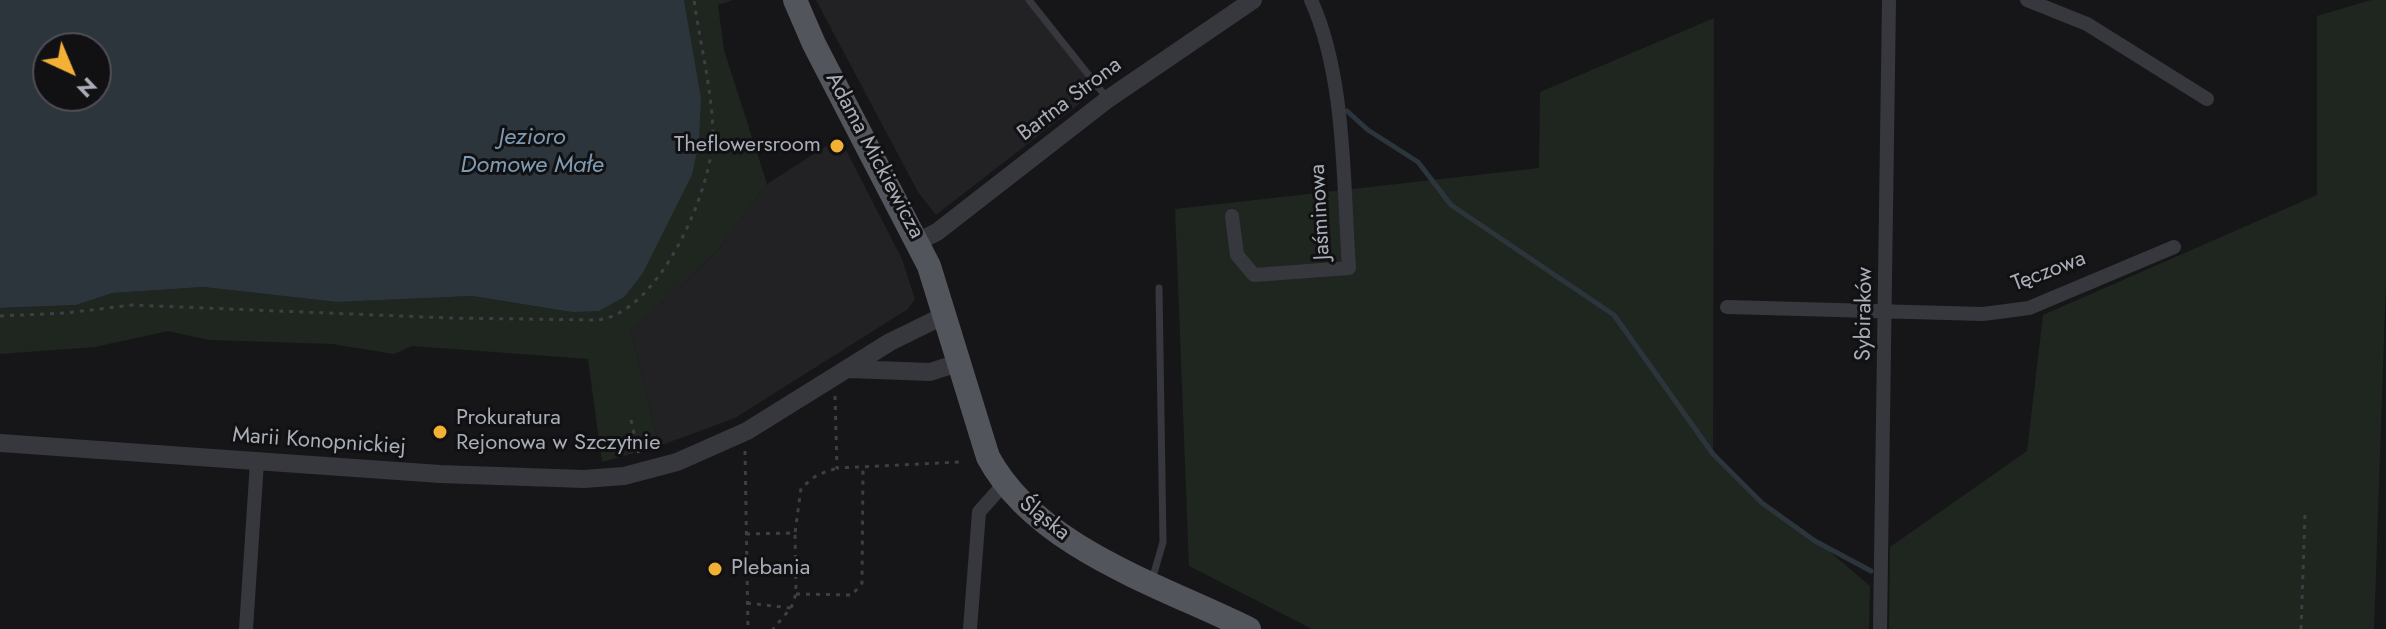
<!DOCTYPE html>
<html>
<head>
<meta charset="utf-8">
<style>
  body { margin:0 }
  #map { position:relative; width:2386px; height:629px; overflow:hidden; background:#161618; font-family:Jost,sans-serif }
  canvas { display:block }
  .north { position:absolute; left:32px; top:32px; width:80px; height:80px; box-sizing:border-box; background:#111113; border:2px solid #4d4f55; border-radius:50%; rotate:136deg; font-size:22px; font-weight:700; line-height:32px; text-align:center; color:#a8adb8 }
  .north::after { content:''; display:block; margin:auto; width:28px; height:36px; background:#f2b134; clip-path:polygon(50% 0,100% 100%,50% 72%,0 100%) }
</style>
</head>
<body>
<div id="map">
<canvas width="2386" height="629"></canvas>
<div class="north">N</div>
</div>
<script>
const context = document.querySelector('canvas').getContext('2d');
context.lineJoin = 'round';
function fill(path, color) { context.fillStyle = color; context.fill(path, 'evenodd'); }
function trace(path, color, width, dash) { context.strokeStyle = color; context.lineWidth = width; context.lineCap = dash ? 'butt' : 'round'; context.setLineDash(dash || []); context.stroke(path); }
function drawText(font, color, halo, rows, align = 'center') {
  context.font = font + ' Jost,sans-serif'; context.lineWidth = 6; context.setLineDash([]); context.textBaseline = 'middle'; context.strokeStyle = halo; context.fillStyle = color; for (const [text, x, y, turn = 0] of rows) {
    context.save(); context.translate(x, y); context.rotate((+turn || 0) * Math.PI / 180); context.textAlign = isNaN(turn) ? turn : align; if (halo) context.strokeText(text, 0, 0); context.fillText(text, 0, 0); context.restore();
  }
}
const built = new Path2D(`
  M816 0H1026L1101 87 936 215 918 192Z
  M828 145 834 156 846 150 902 259 915 299 908 309 735 418 659 446 631 332 718 250 767 184Z`);
const green = new Path2D(`
  M684 0H733L718 5 724 50 767 184 718 250 631 332 659 446 602 462 588 359 412 346 394 354 332 344 209 340 168 331 95 347 0 354V308L76 305 113 293 203 287 337 302 472 296 572 312 643 273 692 175 701 97Z
  M2371 0H2386V280L2374 629H1889L1890 547 2027 451 2043 315 2317 195V16Z
  M1714 18 1713 454 1762 503 1828 550 1870 586 1869 629H1312L1189 566 1175 209 1539 168 1540 92Z`);
const water = new Path2D(`
  M0 0H684L701 97 699 142 692 175 643 273 624 297 599 311 572 312 472 296 337 302 203 287 113 293 76 305 0 308ZM48 48H96V96H48Z`);
const stream = new Path2D(`
  M1347 111 1368 130 1418 162 1451 205 1614 315 1713 454 1762 503 1815 541 1871 571`);
const path = new Path2D(`
  M0 316 66 313 132 305 449 318 597 320C659 314 713 189 713 133 712 90 700 43 694 0
  M835 396 837 468 960 462
  M631 420 639 455
  M745 451 748 629
  M746 534 795 533 801 488 817 475 837 468
  M796 594 852 595 862 583 863 467
  M747 603 791 608 773 629
  M791 608 796 594 795 533
  M2301 629 2305 514`);
const service = new Path2D(`
  M1029 0 1107 98
  M1152 580 1163 542 1159 288`);
const minor = new Path2D(`
  M2027 0 2087 24 2207 99
  M1232 216 1237 255 1254 275 1349 268C1343 183 1346 77 1311 0
  M1727 307 1983 314 2029 308 2174 247
  M246 629 257 462
  M970 629 979 512 1003 485
  M1880 629 1889 0`);
const tertiary = new Path2D(`
  M919 241 937 232 1108 99 1253 0
  M849 369 930 372 958 363
  M0 443 440 474 584 479 624 476 677 462 747 431 890 342 943 316`);
const primary = new Path2D(`
  M795 0 814 44 929 266 988 457C1037 548 1160 585 1249 629`);
const markers = [
  [837,146,8,"#f2b134"],
  [440,432,8,"#f2b134"],
  [715,569,8,"#f2b134"]
];
const streetNames = [
  ["Bartna Strona",1070,100,-37],
  ["Adama Mickiewicza",874,156,62],
  ["Jaśminowa",1321,212,-93],
  ["Tęczowa",2049,272,-21],
  ["Sybiraków",1865,314,-89],
  ["Marii Konopnickiej",319,442,4],
  ["Śląska",1044,519,38]
];
const poiNames = [
  ["Theflowersroom",821,146,"right"],
  ["Prokuratura",456,419],
  ["Rejonowa w Szczytnie",456,444],
  ["Plebania",731,569]
];
const waterNames = [
  ["Jezioro",532,138],
  ["Domowe Małe",532,166]
];
fill(built, '#222225');
fill(green, '#1e261f');
fill(water, '#2c353c');
trace(stream, '#2c353c', 5);
trace(path, '#3d3f44', 3, [4, 6]);
trace(service, '#37383d', 7);
trace(minor, '#37383d', 14);
trace(tertiary, '#37383d', 18);
trace(primary, '#53555c', 24);
for (const [x, y, r, color] of markers) { const dot = new Path2D(); dot.arc(x, y, r, 0, 2 * Math.PI); context.fillStyle = color; context.fill(dot); trace(dot, '#111113', 3); }
drawText('22px', '#a8adb8', '#111113', streetNames);
drawText('22px', '#a8adb8', '#111113', poiNames, 'left');
drawText('italic 24px', '#7f9bb3', '#111113', waterNames);
</script>
</body>
</html>
